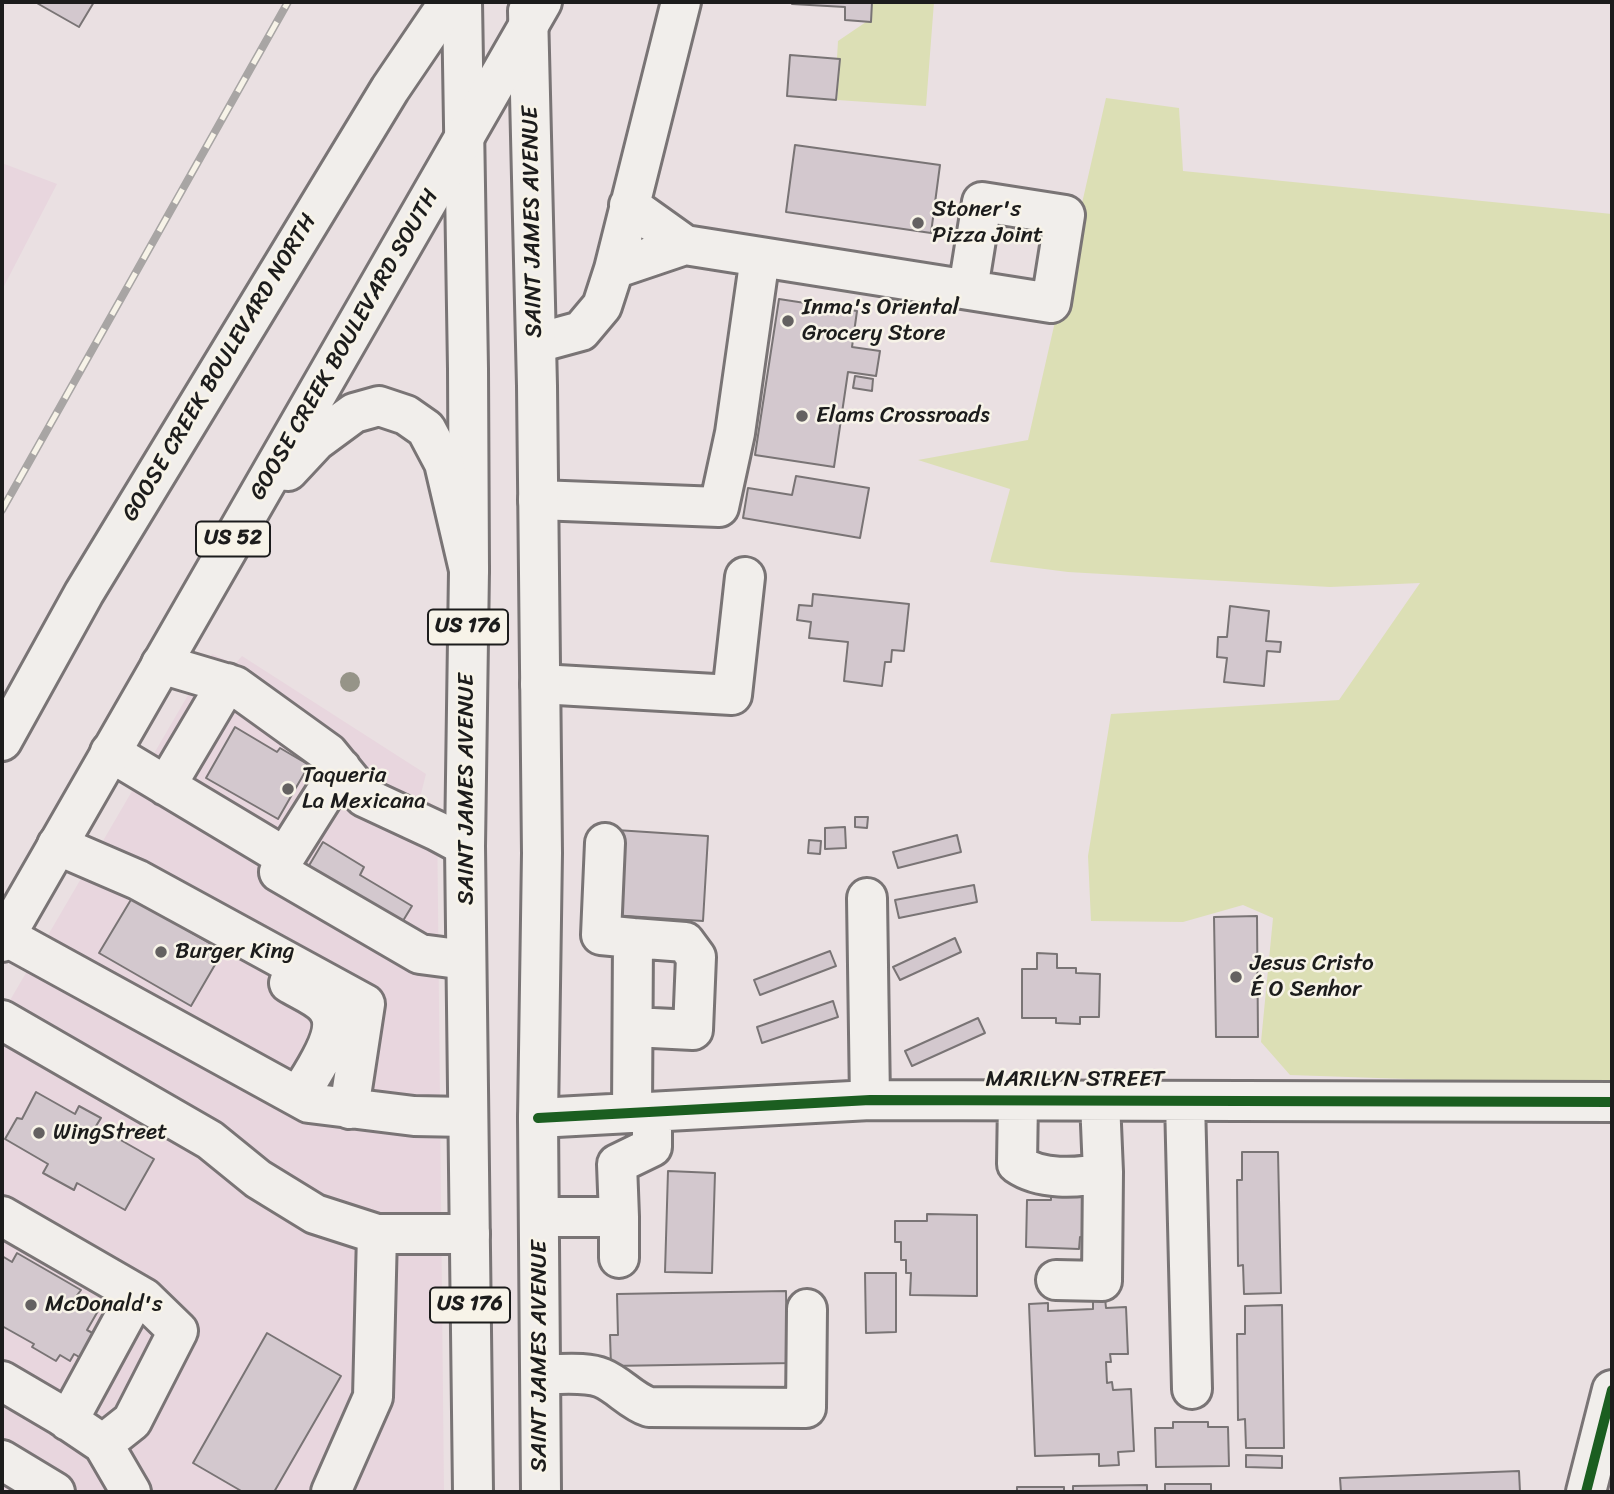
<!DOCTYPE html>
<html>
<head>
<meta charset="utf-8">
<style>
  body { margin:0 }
  #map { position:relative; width:1614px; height:1494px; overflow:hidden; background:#eae0e2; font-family:Sriracha,sans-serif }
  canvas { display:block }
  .frame { position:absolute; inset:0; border:4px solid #1c1c1c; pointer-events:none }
</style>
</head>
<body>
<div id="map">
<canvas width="1614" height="1494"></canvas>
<div class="frame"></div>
</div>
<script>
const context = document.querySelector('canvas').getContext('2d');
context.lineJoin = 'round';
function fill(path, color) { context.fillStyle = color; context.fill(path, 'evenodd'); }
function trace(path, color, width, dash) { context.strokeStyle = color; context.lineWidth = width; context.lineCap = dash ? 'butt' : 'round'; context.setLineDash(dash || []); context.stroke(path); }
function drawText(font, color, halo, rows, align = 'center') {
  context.font = font + ' Sriracha,sans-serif'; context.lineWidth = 5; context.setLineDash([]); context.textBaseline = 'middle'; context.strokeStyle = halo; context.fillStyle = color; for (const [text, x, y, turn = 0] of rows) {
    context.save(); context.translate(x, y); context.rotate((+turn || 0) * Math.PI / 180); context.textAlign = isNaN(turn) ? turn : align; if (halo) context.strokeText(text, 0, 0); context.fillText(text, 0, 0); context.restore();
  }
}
const built = new Path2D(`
  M2 163 57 184 2 290Z
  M212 654 235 664 242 656 426 774 421 794 437 809 444 1492H2V1014Z`);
const green = new Path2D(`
  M872 2H934L926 106 837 100 840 59 837 58 838 41 866 22H871Z
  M1106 98 1179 108 1183 171 1612 214V1086L1290 1075 1261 1042 1273 918 1243 905 1183 922 1091 921 1088 856 1111 714 1339 700 1420 583 1330 587 1068 572 990 562 1010 489 918 460 1028 440Z`);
const building = new Path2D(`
  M35 2H94L79 27Z
  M792 2H872L871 22 845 20V7L792 4Z
  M790 55 840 59 836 100 787 96Z
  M795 145 940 165 931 233 786 212Z
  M779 299 857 311 852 347 880 351 876 376 848 372 834 467 755 455Z
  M855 376 873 379 872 391 853 388Z
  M796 476 869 488 860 538 743 518 748 488 792 495Z
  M813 594 909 604 904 651 892 650 891 662H885L882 686 844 681 848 642 809 638 811 622 797 620 799 605 812 606Z
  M1230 606 1269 611 1266 641 1281 642 1280 652 1267 651 1264 686 1224 682 1227 658 1217 657 1218 637H1227Z
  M235 727 277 752 280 748 309 765 278 819 206 778Z
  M855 817H868L867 828 855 827Z
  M845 827 846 848 825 849V828Z
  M616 830 708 836 703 921 611 915Z
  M957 835 961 852 898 868 893 852Z
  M809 840 821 841 820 854 808 853Z
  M323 842 364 867 360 875 412 906 395 934 301 879Z
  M974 885 977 902 899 918 895 900Z
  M132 898 223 951 191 1006 99 953Z
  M1257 916 1258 1037H1216L1214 917Z
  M955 938 961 952 900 980 893 967Z
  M830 951 836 966 760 995 754 980Z
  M1037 953 1057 954V968H1076V973L1100 974 1099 1017H1080V1024L1056 1023V1018H1022V969H1037Z
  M833 1001 838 1017 762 1043 757 1027Z
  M978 1018 985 1033 912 1066 905 1051Z
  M36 1092 75 1114 79 1106 101 1118 96 1126 154 1159 125 1210 77 1183 74 1190 43 1173 48 1164 5 1139 17 1118 22 1119Z
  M1242 1152H1278L1281 1293 1244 1294 1243 1265 1238 1266 1237 1180H1242Z
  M668 1171 715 1173 712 1273 665 1272Z
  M1051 1185 1087 1186 1086 1237H1080L1079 1249 1026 1247 1027 1200H1051Z
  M927 1214 977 1215V1296L910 1295 911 1273H906V1260H901V1242H895V1221H927Z
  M17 1253 81 1290 75 1298 98 1311 87 1330 100 1337 86 1361 74 1354 70 1361 60 1355 56 1361 32 1347 34 1344 2 1326V1256L12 1262Z
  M865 1273H896V1332L866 1333Z
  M786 1291 787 1354 793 1363 611 1366 610 1335H618L617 1294Z
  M1093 1298H1105L1106 1308 1126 1307 1128 1354H1110L1111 1362H1106L1107 1383 1112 1382 1113 1390 1131 1389 1134 1451 1118 1452 1119 1465 1099 1466V1454L1035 1456 1029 1304 1048 1303V1311L1093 1309Z
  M1282 1305 1284 1448H1246L1245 1419 1238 1420 1237 1334H1245V1306Z
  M267 1333 341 1376 274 1492H243L193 1463Z
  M1173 1422H1208V1427H1228L1229 1466 1156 1467 1155 1428H1173Z
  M1246 1455 1282 1456V1468L1246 1467Z
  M1519 1471 1520 1492H1341L1340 1478Z
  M1165 1484H1211V1492H1165Z
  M1147 1485V1492H1073V1486Z
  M1017 1487H1064V1492H1017Z`);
const minor = new Path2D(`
  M685 245 1051 303 1065 215 982 202 968 289
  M614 269 685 245 629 205
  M537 343 581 331 602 306 614 269 681 2
  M538 500 719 507 735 433 760 257
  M161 664 235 686 328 753 364 797 437 831 465 846
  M540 684 732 695 745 577
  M110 752 285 857 341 768
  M166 786 227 683
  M605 843 601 935 633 938 632 1113
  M57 845 138 880 365 1004 349 1109
  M285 857 279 872 420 954 466 960
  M867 898 870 1100
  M5 936 309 1103 414 1116 467 1117
  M289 983C300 990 318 997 326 1007 346 1030 310 1076 298 1097
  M2 1020 210 1140 258 1179 315 1214 377 1234H470
  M633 1027 693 1030 696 957 685 942 633 938
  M1018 1100 1017 1164C1040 1180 1077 1179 1103 1172L1100 1101
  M1185 1101 1192 1389
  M538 1118 870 1100 1612 1102
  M2 1216 144 1298 178 1331 132 1421 103 1444
  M539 1217H619V1258
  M619 1217 617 1164 652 1147V1112
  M1056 1280 1102 1281 1103 1172
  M541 1374C559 1375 585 1371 602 1378 619 1385 631 1401 649 1407L806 1408 807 1309
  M2 1381 60 1415 103 1444 131 1492
  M68 1421 137 1294
  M2 1460 55 1492
  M331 1492 373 1397 377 1234
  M1586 1492 1612 1390`);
const major = new Path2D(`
  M462 2 468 369 469 570 465 846 473 1492
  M528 11 537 386 542 853 538 1118 541 1492`);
const highway = new Path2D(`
  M288 471 316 441 354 413 379 406 406 415 426 429 444 463 469 570
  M2 741 84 593 390 89 449 2
  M2 942 542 2`);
const rail = new Path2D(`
  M2 510 288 2`);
const cycleway = new Path2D(`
  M538 1118 870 1100 1612 1102
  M1586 1492 1612 1390`);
const trees = [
  [350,682]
];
const markers = [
  [918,223,7,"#646161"],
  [788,321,7,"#646161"],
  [802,416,7,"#646161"],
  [288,789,7,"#646161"],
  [161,952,7,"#646161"],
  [1236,977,7,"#646161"],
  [39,1133,7,"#646161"],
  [31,1305,7,"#646161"]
];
const shields = [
  [233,539,74],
  [468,627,80],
  [470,1305,80]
];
const shieldNames = [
  ["US 52",233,539],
  ["US 176",468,627],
  ["US 176",470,1305]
];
const poiNames = [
  ["Stoner's",932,210],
  ["Pizza Joint",932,236],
  ["Inma's Oriental",802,308],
  ["Grocery Store",802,334],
  ["Elams Crossroads",816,416],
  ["Taqueria",302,776],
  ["La Mexicana",302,802],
  ["Burger King",175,952],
  ["Jesus Cristo",1250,964],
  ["É O Senhor",1250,990],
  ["WingStreet",53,1133],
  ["McDonald's",45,1305]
];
const streetNames = [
  ["SAINT JAMES AVENUE",533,222,-91],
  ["GOOSE CREEK BOULEVARD SOUTH",345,345,-60],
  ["GOOSE CREEK BOULEVARD NORTH",220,368,-59],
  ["SAINT JAMES AVENUE",467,789,-90],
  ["MARILYN STREET",1075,1080],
  ["SAINT JAMES AVENUE",540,1356,-90]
];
fill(built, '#e8d6de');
fill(green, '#dcdfb5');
fill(building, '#d3c8ce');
trace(building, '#797475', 2);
trace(minor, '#797475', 44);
trace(major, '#797475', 44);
trace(highway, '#797475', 44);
trace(minor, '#f1eeeb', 38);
trace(major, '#f1eeeb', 38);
trace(highway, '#f1eeeb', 38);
trace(rail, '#a8a5a4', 8);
trace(rail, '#f7f3e8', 5, [16]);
trace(cycleway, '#1b5e20', 10);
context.fillStyle = '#969488';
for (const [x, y] of trees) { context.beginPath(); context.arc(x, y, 10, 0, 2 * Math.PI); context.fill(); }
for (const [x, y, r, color] of markers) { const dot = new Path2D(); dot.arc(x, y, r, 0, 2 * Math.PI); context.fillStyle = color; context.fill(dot); trace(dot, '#f7f3e8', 2.5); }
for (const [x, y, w] of shields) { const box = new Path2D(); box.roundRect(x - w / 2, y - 17.5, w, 35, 5); context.fillStyle = '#f7f3e8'; context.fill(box); trace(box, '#1c1c1c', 2); }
drawText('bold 21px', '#1c1c1c', null, shieldNames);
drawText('23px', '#1c1c1c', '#f7f3e8', poiNames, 'left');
drawText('23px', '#1c1c1c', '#f7f3e8', streetNames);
</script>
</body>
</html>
